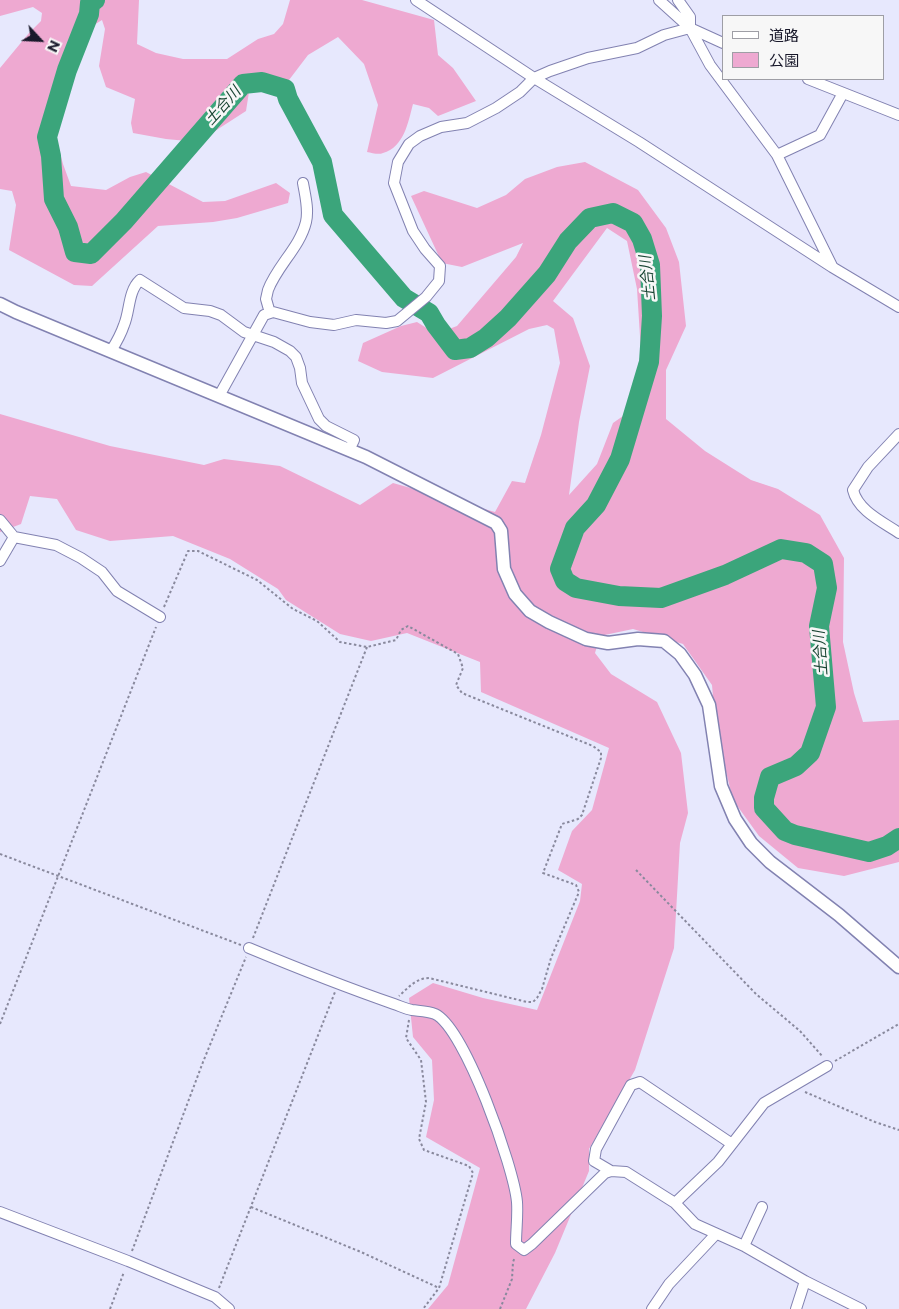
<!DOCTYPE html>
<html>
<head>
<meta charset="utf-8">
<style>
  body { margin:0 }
  #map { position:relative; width:899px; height:1309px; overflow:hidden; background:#e7e8fd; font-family:Montserrat,"Noto Sans JP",sans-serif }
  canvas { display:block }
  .legend { position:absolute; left:722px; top:15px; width:162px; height:65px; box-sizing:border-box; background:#f7f7f7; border:1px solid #9e9ea5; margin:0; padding:6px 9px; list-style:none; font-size:15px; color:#19192b }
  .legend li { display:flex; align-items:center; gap:10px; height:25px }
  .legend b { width:25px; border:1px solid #9e9ea5 }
  .north { position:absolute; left:15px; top:15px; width:50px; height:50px; -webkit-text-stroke:4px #f7f7f7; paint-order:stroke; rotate:115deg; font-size:14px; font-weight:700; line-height:20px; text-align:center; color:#19192b }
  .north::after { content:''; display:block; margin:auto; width:18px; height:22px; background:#19192b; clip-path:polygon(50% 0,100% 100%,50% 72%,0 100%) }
</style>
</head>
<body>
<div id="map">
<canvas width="899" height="1309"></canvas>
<ul class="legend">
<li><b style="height:6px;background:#fff"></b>道路</li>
<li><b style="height:14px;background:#eea9d1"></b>公園</li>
</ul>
<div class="north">N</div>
</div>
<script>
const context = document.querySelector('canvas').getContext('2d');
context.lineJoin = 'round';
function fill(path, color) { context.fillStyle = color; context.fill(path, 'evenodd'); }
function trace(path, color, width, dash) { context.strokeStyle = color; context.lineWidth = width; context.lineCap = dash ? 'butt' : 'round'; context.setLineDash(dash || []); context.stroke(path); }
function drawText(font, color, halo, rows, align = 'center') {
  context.font = font + ' Montserrat,"Noto Sans JP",sans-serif'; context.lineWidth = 5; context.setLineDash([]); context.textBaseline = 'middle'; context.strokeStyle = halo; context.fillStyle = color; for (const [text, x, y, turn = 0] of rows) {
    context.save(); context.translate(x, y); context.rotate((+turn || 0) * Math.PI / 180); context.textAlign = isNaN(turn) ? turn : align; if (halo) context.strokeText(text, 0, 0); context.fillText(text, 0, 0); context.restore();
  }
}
const green = new Path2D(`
  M0 0H139L137 44 156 53 183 59H227L258 39 274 34 283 24 290 0H362L434 20 438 55 453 68 476 101 438 116 429 108 413 104C408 123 404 147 383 153 379 155 372 153 367 152L378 105 364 64 338 37 308 55 289 80 249 92 246 111 198 142 166 139 133 133 131 123 135 99 106 87 99 66 105 29 102 20 94 25 54 130 63 164 71 186 106 190 130 177 146 172 203 202 225 201 276 183 290 193 288 203 237 218 213 222 158 226 92 286 74 285 9 250 16 205 12 191 0 189V68L29 33 41 21 42 13 33 7 0 16Z
  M585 162 638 190 666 228 679 262 686 326 666 370V419L705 451 751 480 778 489 820 515 844 558 843 642 854 693 863 722 899 720V862L844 876 798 868 759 836 733 800 716 731 712 685 683 644 633 629 600 636 595 653 611 674 657 702 681 753 688 813 680 843 674 948 635 1070 589 1149V1171L555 1253 526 1309H428L448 1285 480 1168 426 1137 434 1100 432 1060 413 1037 409 998 433 983 483 998 537 1010 580 901 582 884 558 870 572 831 592 810 609 748 481 692 480 662 407 633 371 641 340 634 286 600 278 589 230 559 173 536 110 541 76 530 57 499 30 496 21 524 0 532V414L110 446 204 465 224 459 280 466 360 505 393 483 495 512 512 481 525 483 541 435 560 363 554 329 547 325 529 329 433 378 382 372 358 361 363 343 401 326 417 322 436 334 457 326 516 257 523 243 462 267 442 263 411 196 424 191 477 208 506 195 525 179 557 167ZM607 228 627 241 637 289 641 352 633 391 623 416 613 423 597 464 569 495 579 422 590 366 573 318 553 301Z`);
const river = new Path2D(`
  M95 0 90 3 89 14 67 70 47 137 51 156 54 199 68 227 75 252 91 254 124 221 243 84 262 82 285 89 288 99 322 162 333 215 404 298 429 313 436 325 455 350 470 348 486 338 508 318 547 274 568 241 590 218 613 213 633 223 642 239 650 265 652 316 649 362 620 459 596 505 575 528 560 569 565 581 576 588 619 596 661 598 725 575 781 549 806 553 823 564 827 588 819 626 826 707 810 753 796 766 770 777 764 798V808L785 831 795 835 869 852 887 846 899 838`);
const path = new Path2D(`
  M164 607 188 551H198L257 580 293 609 317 621 340 642 367 647 396 640 401 630 408 626 458 654 463 668 456 685 462 693 593 746 601 752V758L582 815 578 819 562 824 543 873 576 885 579 892 551 958 542 989 537 998 533 1002H527L429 978C416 978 408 988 399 996
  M0 854 241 945
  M636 870 756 994 800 1031 823 1057
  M253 938 367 647
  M409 1020 406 1038 421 1060 426 1102 419 1139 424 1150 469 1166 473 1173 439 1288 423 1309
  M0 1024 156 627
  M835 1061 899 1024
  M805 1092 875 1122 899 1130
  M251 1207 361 1252 439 1288
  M132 1251 203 1062 246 957
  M219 1288 335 992
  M110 1309 124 1272
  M500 1309 512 1279 513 1262 515 1257`);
const minor = new Path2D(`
  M416 0 534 78 639 142 832 267 899 307
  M659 0 690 28 710 65 777 155 832 266
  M678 0 690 17V28
  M808 79 899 115
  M777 155 820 135 843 93
  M270 313 266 299 268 290C277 266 300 247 306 222 309 209 305 195 303 183
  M111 351C116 343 121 334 124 325 130 311 128 291 140 280L184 308 210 311 221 315 244 332 274 342 290 351 296 357 300 368 302 383 319 419 326 426 354 440 349 450
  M219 396 264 315 273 312 310 322 334 325 356 320 386 323 397 321 426 297 439 281 440 266 425 249 413 231 394 183 398 162 409 144 420 136 441 127 467 123 496 108 520 92 534 78 550 71 588 58 637 48 664 35 690 28 723 43
  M899 434 868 467 853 490C858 511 883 522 899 533
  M0 520 14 537 56 545 81 558 102 572 117 591 160 617
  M0 561 14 537
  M249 948C297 968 345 987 394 1004 400 1006 406 1009 412 1010 419 1011 428 1011 435 1014 465 1028 514 1168 517 1202 518 1216 516 1230 516 1244L524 1250 532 1244 605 1173 611 1171 626 1172 675 1203 695 1224 744 1246 805 1281 861 1309
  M611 1171 594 1161 596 1149 631 1085 640 1082 732 1144
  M675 1203 718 1162 764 1103 827 1066
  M0 1212 128 1261 215 1297 229 1309
  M744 1246 762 1207
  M652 1309 669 1284 716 1234
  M796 1309 805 1281`);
const tertiary = new Path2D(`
  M0 304 16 312 366 457 496 523 501 531 504 569 515 594 530 611 549 622 586 639 608 643 638 639 664 641 680 654 695 675 709 705 721 786 735 819 751 843 770 862 839 915 899 967`);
const waterNames = [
  ["土合川",223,106,-48],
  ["土合川",648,278,-96],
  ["土合川",821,653,-94]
];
fill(green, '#eea9d1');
trace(river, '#3ba57b', 20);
trace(minor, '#8282b1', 12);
trace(tertiary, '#8282b1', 15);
trace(path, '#89899d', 2, [2.5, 2.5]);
trace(minor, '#fff', 10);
trace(tertiary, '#fff', 12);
drawText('italic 15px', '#194533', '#f7f7f7', waterNames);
</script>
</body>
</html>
